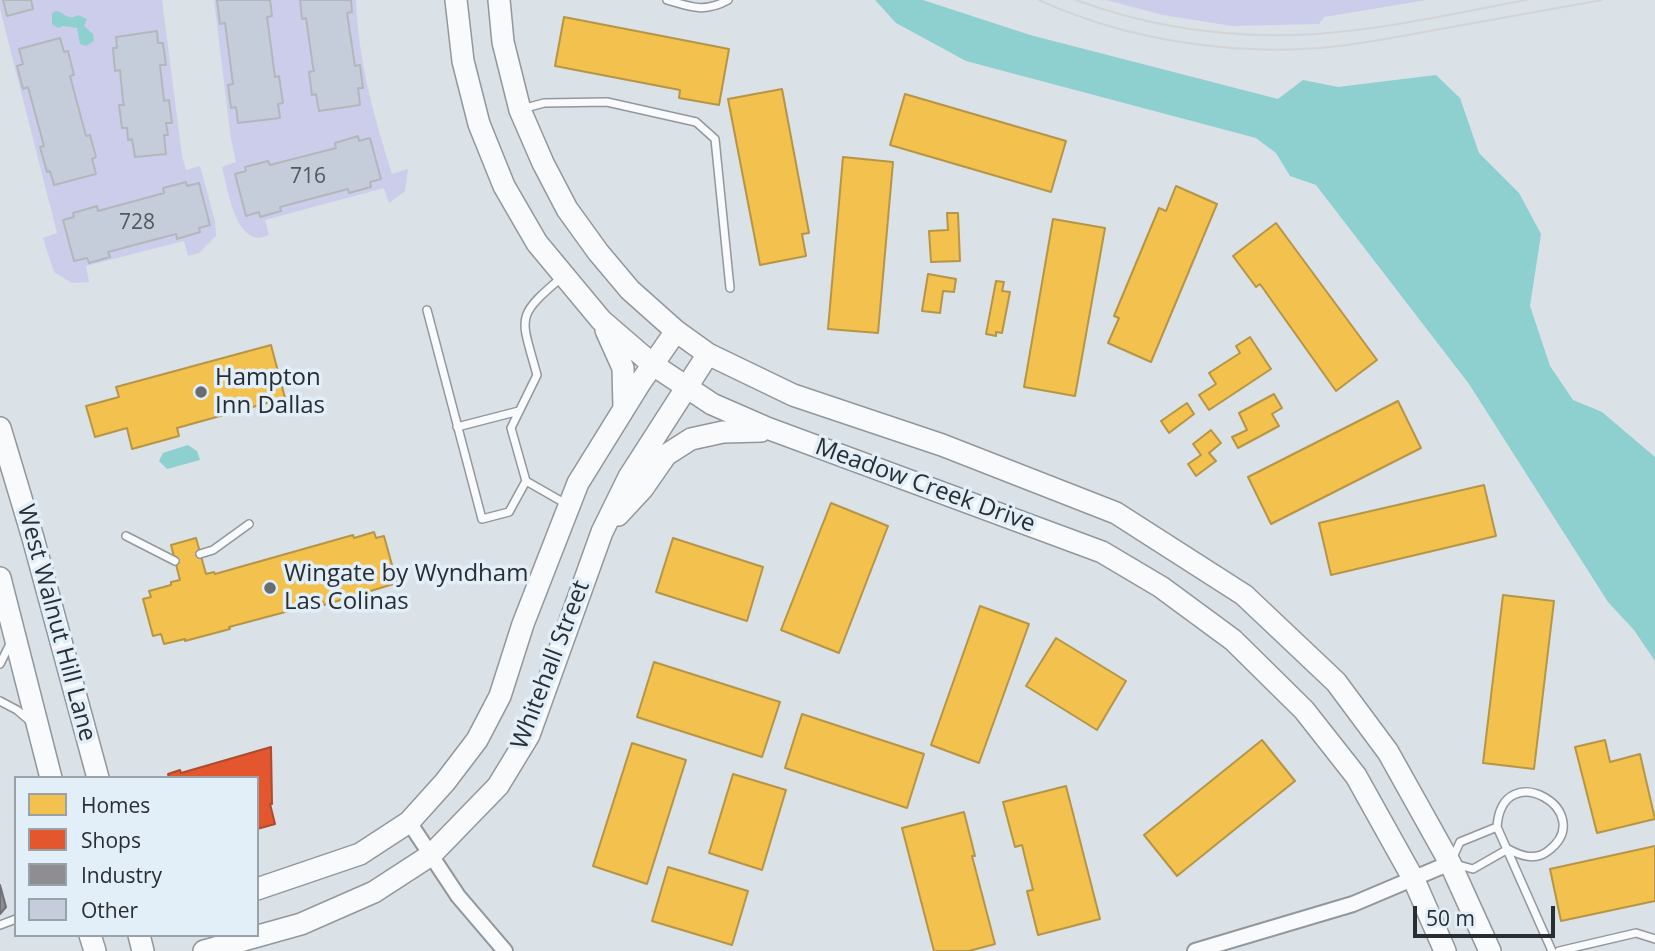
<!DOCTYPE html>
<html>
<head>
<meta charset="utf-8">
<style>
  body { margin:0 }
  #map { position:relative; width:1655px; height:951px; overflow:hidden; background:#dae1e7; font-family:"Open Sans",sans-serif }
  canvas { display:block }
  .legend { position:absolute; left:14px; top:776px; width:245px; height:161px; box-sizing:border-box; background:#e2eff9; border:2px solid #98a2a9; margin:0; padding:9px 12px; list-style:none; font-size:21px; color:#292e32 }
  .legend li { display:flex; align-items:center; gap:14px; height:35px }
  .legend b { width:35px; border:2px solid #98a2a9 }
  .scale { position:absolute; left:1413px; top:906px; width:142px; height:32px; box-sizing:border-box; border:4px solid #292e32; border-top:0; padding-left:9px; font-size:21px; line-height:24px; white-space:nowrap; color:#292e32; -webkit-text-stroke:5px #e2eff9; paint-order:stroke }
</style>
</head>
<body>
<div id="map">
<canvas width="1655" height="951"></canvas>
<ul class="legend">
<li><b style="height:19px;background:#f2c14e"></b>Homes</li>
<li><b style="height:19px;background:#e4572e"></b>Shops</li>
<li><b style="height:19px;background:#8d8d92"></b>Industry</li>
<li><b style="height:19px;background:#c5cddb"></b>Other</li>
</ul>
<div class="scale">50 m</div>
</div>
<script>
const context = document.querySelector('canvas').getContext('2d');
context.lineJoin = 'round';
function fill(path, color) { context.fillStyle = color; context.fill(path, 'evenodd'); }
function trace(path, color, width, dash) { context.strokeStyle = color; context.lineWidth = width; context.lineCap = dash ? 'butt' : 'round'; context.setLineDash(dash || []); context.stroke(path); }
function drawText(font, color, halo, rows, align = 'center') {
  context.font = font + ' "Open Sans",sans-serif'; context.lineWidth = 7; context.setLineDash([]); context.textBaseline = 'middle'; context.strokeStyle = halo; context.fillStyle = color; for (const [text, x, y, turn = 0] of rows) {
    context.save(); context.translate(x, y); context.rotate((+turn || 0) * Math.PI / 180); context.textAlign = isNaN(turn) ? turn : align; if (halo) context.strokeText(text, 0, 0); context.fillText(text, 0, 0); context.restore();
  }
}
const green = new Path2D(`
  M0 0H162L182 156 186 170 200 166 215 221 216 236 199 253 188 256 184 241 86 266 89 282 72 283 54 272 43 238 57 233 0 9Z
  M214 0H356C358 59 374 117 392 174L408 169 405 191 389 203 384 188 265 220 269 235C265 236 262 238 258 238 234 236 227 186 222 167L236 162 231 139Z
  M1106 0H1426L1324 17 1319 24 1232 26 1163 15Z`);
const water = new Path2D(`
  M875 0H923L1030 35 1278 99 1303 80 1338 87 1436 75 1460 98 1479 153 1519 193 1541 234 1530 306 1550 366 1573 400 1602 412 1655 457V661L1634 630 1608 602 1469 384 1316 185 1290 176 1276 153 1256 138 966 61 896 23Z
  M56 11C65 13 68 21 78 15L87 19 84 26 93 34 94 41 86 46 80 44 77 28 63 26 58 28 52 24V13Z
  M188 445 197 451 200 460 167 469 159 461 163 453Z`);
const homes = new Path2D(`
  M564 17 729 49 719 105 679 98 680 90 555 66Z
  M782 89 809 233 802 234 806 256 760 265 728 99Z
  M905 94 1066 141 1051 192 890 145Z
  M843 157 893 162 878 333 828 329Z
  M1176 186 1217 204 1151 362 1108 343 1119 318 1114 316 1159 208 1166 211Z
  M947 213H958L960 261 931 262 929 231 948 230Z
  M1053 219 1105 228 1075 396 1024 387Z
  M1276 223 1377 360 1336 391 1260 284 1256 287 1233 256Z
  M928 274 956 279 954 292 943 291 940 313 922 311Z
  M996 281 1004 282 1002 291 1010 292 1002 333 996 332V336L986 334Z
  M1250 337 1271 369 1209 410 1199 395 1216 384 1209 373 1240 353 1236 346Z
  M271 345 285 398 177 428 179 436 132 449 127 428 95 437 86 406 119 397 116 387Z
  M1274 394 1282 408 1272 414 1279 426 1238 448 1232 437 1247 430 1239 413Z
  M1398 401 1421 448 1271 524 1248 477Z
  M1187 403 1194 414 1169 433 1161 421Z
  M1211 430 1221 443 1209 453 1216 461 1196 476 1188 464 1201 455 1193 444Z
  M1484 485 1496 536 1331 575 1319 523Z
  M831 503 888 526 839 653 781 630Z
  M374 532 376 538 384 536 397 583 324 605 323 602 229 627 230 629 185 641V639L164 644 161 634 153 636 143 599 151 597 149 591 171 585V582L180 580 171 545 196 538 206 574 214 572 215 574 353 535 354 538Z
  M673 538 763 567 747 621 656 592Z
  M1503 595 1554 601 1534 769 1483 763Z
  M980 606 1029 624 979 763 931 745Z
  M1056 638 1126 681 1097 730 1026 686Z
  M654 662 780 702 762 757 637 717Z
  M802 714 924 754 907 808 785 768Z
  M1262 740 1295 781 1177 876 1144 835Z
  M1605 740 1610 762 1640 754 1655 819 1597 833 1575 747Z
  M632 743 686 760 647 884 593 866Z
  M733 774 786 790 762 870 709 853Z
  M1066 786 1100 919 1038 935 1027 891 1033 890 1022 845 1015 847 1003 802Z
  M964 812 975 856H972L995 944 969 951H934L902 828Z
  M1655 846V901L1561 921 1550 869Z
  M668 867 748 891 732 945 652 921Z`);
const shops = new Path2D(`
  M271 747 272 804H270L275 824 257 829V778H169L168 774 180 770 181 773Z`);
const industry = new Path2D(`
  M0 885 6 907 0 914Z`);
const building = new Path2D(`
  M3 0H31L33 9 7 16Z
  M217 0H270L272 16 267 17 275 77 279 76 283 103 278 104 280 118 238 123 236 107 231 108 228 85 233 84 225 23 220 24Z
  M300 0H351L352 12 347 13 355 66 360 65 363 88H358L360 105 319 111 316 94 312 95 309 72 314 71 313 67 306 18 302 19Z
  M157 31 158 43H163L166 65H160L164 101 169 100 172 123H166L168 135H164L166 154 135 157 132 139 128 140 127 128H122L119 105H124L123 101 120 70 115 71 113 48H117L116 37Z
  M60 38 64 52 68 51 74 75 70 76 86 136 90 135 96 157 92 159 96 174 54 185 50 171 47 172 40 147 44 146 28 87 23 89 17 66 23 64 19 49Z
  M358 136 359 141 370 138 381 179 370 182 371 187 349 193 348 189 280 207 281 211 260 217 259 212 246 216 235 174 246 171 245 167 268 161 270 165 336 148 335 143Z
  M186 182 187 186 199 183 210 225 199 228 200 232 177 239 176 234 108 252 110 257 89 263 87 258 74 261 63 220 74 217 73 213 97 206 98 211 164 193 163 188Z`);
const lane = new Path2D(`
  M667 0C691 7 705 13 728 0
  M522 109 544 103 607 102 696 122 715 139 730 288
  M427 310 482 519 509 512 526 481 568 505
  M457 427 519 411
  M526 481 511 428 537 375C521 316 514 318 562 277
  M126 536 175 561
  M200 554 213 550 249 524
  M0 664 10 644
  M0 701 17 710 31 722
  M1508 849C1521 856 1535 861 1548 851 1600 812 1502 754 1497 827L1552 951
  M1453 857 1460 842 1497 827
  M1455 864 1473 869 1508 849
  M0 925 16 919
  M1559 951 1636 933 1655 939`);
const street = new Path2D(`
  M409 822 458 896 505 951
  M1195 951 1353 904 1450 863`);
const secondary = new Path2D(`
  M456 0 463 61 479 124 504 186 537 243 601 320 652 364 712 404 767 428 1102 552 1161 587 1233 640 1304 710 1356 776 1414 880 1445 951
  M499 0 503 42 520 110 543 163 567 209 598 252 630 290 676 331 708 354 793 395 942 445 1116 513 1244 595 1336 682 1388 752 1450 863 1490 951
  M606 330 623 368 624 408
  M0 428 33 538 98 778
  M618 515 643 488 666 455 691 439 723 432 761 431
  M0 578 51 778
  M257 889 360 854 409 822 445 782 477 740 500 696 523 624 578 483 640 383 676 331
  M90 935 95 951
  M139 935 143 951
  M204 951 301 924 374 892 431 855 498 786 529 735 602 532 629 477 708 354`);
const tram = new Path2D(`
  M1039 0C1124 39 1226 55 1319 48 1358 45 1396 37 1435 30 1490 20 1546 10 1602 0
  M1076 0C1152 28 1235 39 1316 34 1387 29 1457 13 1526 0`);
const markers = [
  [201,392,7,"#676d71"],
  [270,588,7,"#676d71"]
];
const numberNames = [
  ["716",308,177],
  ["728",137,223]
];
const poiNames = [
  ["Hampton",215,378],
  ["Inn Dallas",215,406],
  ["Wingate by Wyndham",284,574],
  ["Las Colinas",284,602]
];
const streetNames = [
  ["Meadow Creek Drive",925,486,20],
  ["West Walnut Hill Lane",56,623,75],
  ["Whitehall Street",551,665,-69]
];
fill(green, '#cccdea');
fill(water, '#8ecfcf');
fill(homes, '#f2c14e');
trace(homes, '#b69546', 2);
fill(shops, '#e4572e');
trace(shops, '#ac4b2f', 2);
fill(industry, '#8d8d92');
trace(industry, '#6f7075', 2);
fill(building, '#c5cddb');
trace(building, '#b3b7bc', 2);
trace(lane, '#92979c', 10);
trace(street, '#92979c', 18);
trace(secondary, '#92979c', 24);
trace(lane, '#f9fafb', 7);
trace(street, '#f9fafb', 14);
trace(secondary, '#f9fafb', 21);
trace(tram, '#d2d4d6', 2);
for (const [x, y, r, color] of markers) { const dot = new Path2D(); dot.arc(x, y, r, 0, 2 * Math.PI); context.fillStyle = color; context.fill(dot); trace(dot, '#e2eff9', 2.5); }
drawText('21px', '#52585e', null, numberNames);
drawText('24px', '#292e32', '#e2eff9', poiNames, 'left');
drawText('24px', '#292e32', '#e2eff9', streetNames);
</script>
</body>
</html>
